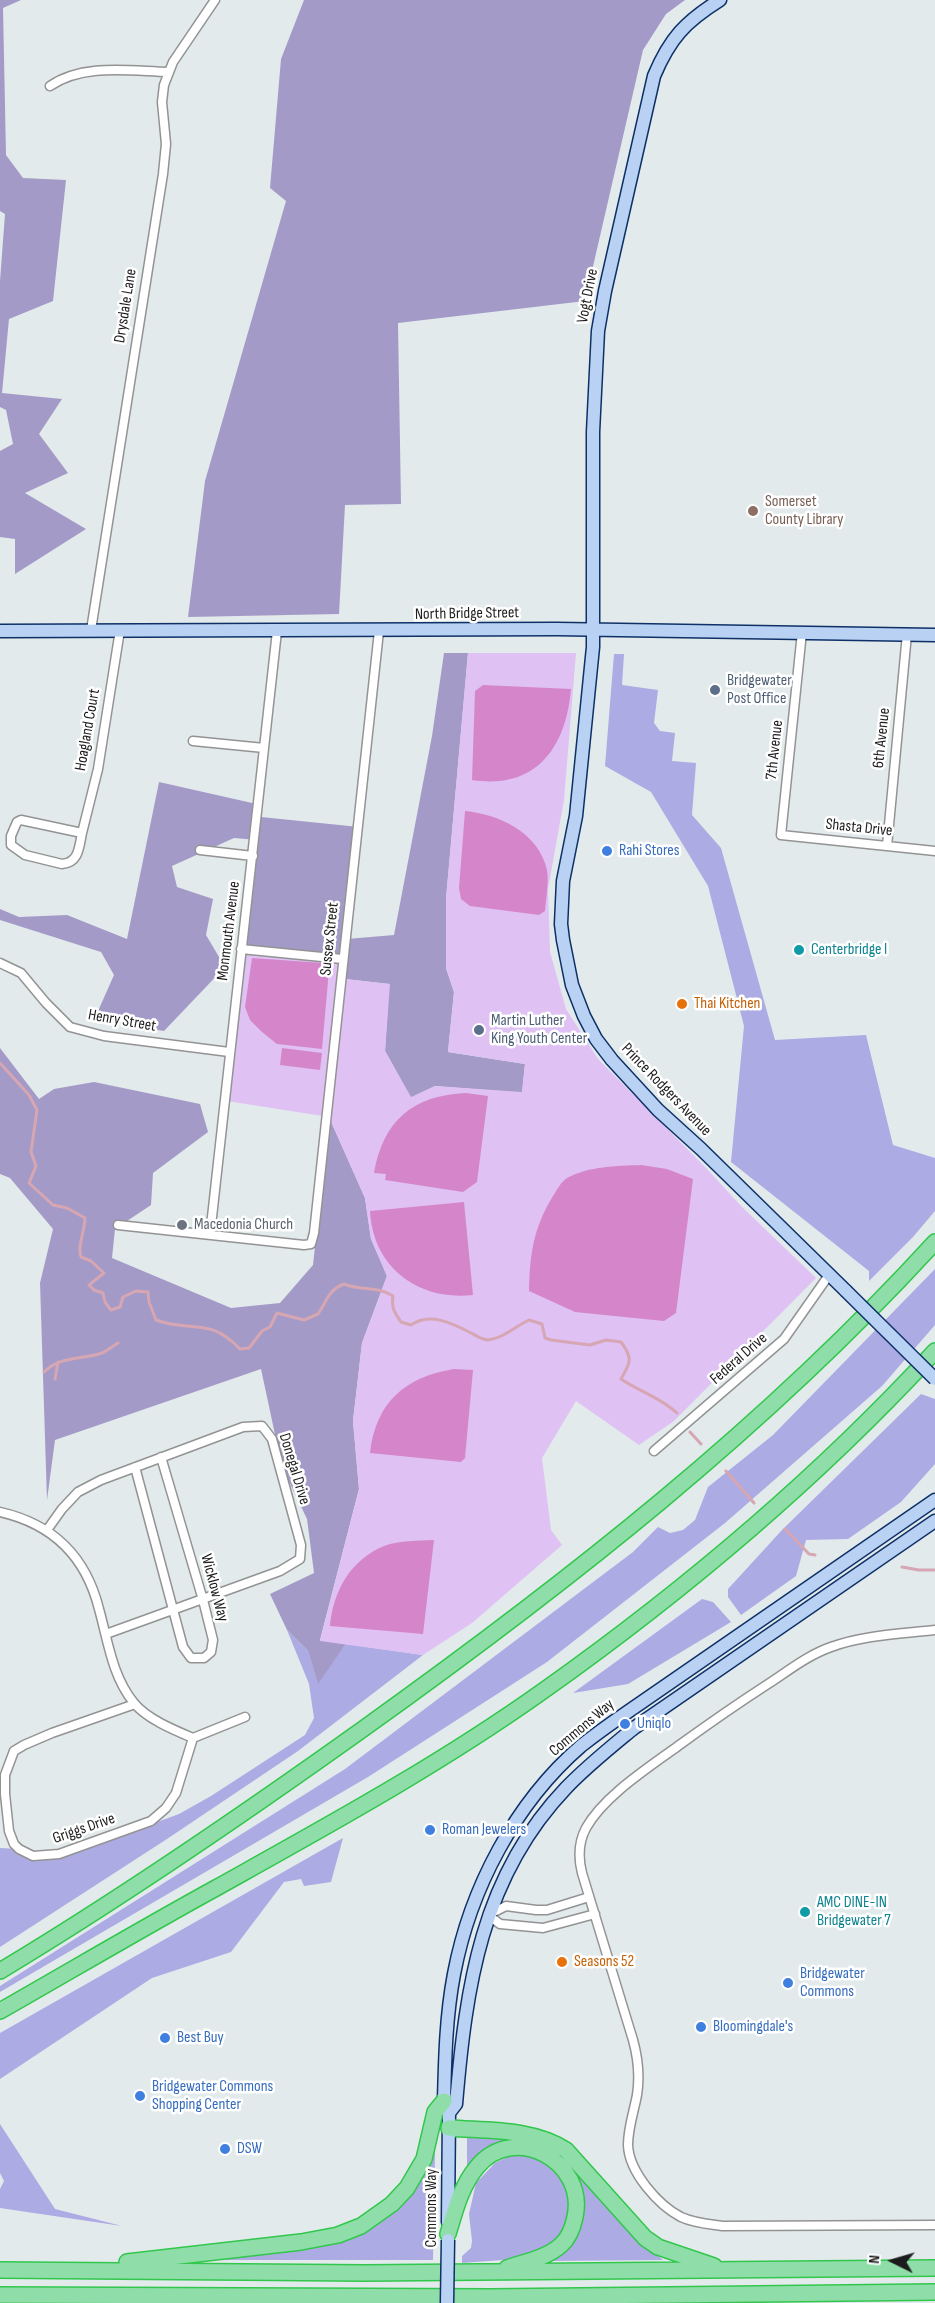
<!DOCTYPE html>
<html>
<head>
<meta charset="utf-8">
<style>
  body { margin:0 }
  #map { position:relative; width:935px; height:2303px; overflow:hidden; background:#e2eaec; font-family:"Sofia Sans Condensed",sans-serif }
  canvas { display:block }
  .north { position:absolute; left:863px; top:2231px; width:60px; height:60px; -webkit-text-stroke:4px #fff; paint-order:stroke; rotate:275deg; font-size:16px; font-weight:700; line-height:24px; text-align:center; color:#1c1c1c }
  .north::after { content:''; display:block; margin:auto; width:21px; height:27px; background:#1c1c1c; clip-path:polygon(50% 0,100% 100%,50% 72%,0 100%) }
</style>
</head>
<body>
<div id="map">
<canvas width="935" height="2303"></canvas>
<div class="north">N</div>
</div>
<script>
const context = document.querySelector('canvas').getContext('2d');
context.lineJoin = 'round';
function fill(path, color) { context.fillStyle = color; context.fill(path, 'evenodd'); }
function trace(path, color, width, dash) { context.strokeStyle = color; context.lineWidth = width; context.lineCap = dash ? 'butt' : 'round'; context.setLineDash(dash || []); context.stroke(path); }
function drawText(font, color, halo, rows, align = 'center') {
  context.font = font + ' "Sofia Sans Condensed",sans-serif'; context.lineWidth = 5; context.setLineDash([]); context.textBaseline = 'middle'; context.strokeStyle = halo; context.fillStyle = color; for (const [text, x, y, turn = 0] of rows) {
    context.save(); context.translate(x, y); context.rotate((+turn || 0) * Math.PI / 180); context.textAlign = isNaN(turn) ? turn : align; if (halo) context.strokeText(text, 0, 0); context.fillText(text, 0, 0); context.restore();
  }
}
const grass = new Path2D(`
  M614 654H624L622 685 658 690 654 723 660 731 675 733 672 761 696 763 692 815 721 848 775 1040 866 1035 893 1145 935 1158V1211L913 1237 869 1281V1271L731 1162 744 1026 708 886 651 792 605 766Z
  M935 1269V1325L882 1386 725 1523 547 1662 368 1777 0 1992V1986L345 1769 633 1552 658 1527 670 1533 683 1530 695 1520 708 1487 773 1435Z
  M921 1394 935 1399V1464L901 1502 848 1539 806 1540 796 1576 741 1615 728 1597V1589L782 1530Z
  M702 1599 713 1602 731 1622 628 1684 573 1693Z
  M287 1630 308 1651 318 1683 346 1644 423 1655 298 1751 167 1839 0 1947V1848L21 1849 58 1857 160 1821 179 1814 211 1796 305 1735 314 1718 309 1684Z
  M343 1838 331 1882 304 1886 301 1879 284 1882 231 1952 152 1978 0 2079V2033Z
  M0 2124 55 2209 122 2226 0 2208V2189L4 2181 0 2173Z
  M467 2136 525 2139 554 2149 629 2232 663 2260 546 2261 565 2247 581 2194 538 2145 467 2168Z
  M435 2151 433 2260H206L325 2245 399 2204Z
  M516 2153H527L554 2166 570 2194 567 2226 555 2243 516 2259 462 2263V2256L471 2248 472 2241 469 2214 476 2183 495 2163Z`);
const forest = new Path2D(`
  M0 0H21L3 8 6 155 23 178 66 180 53 301 9 319 2 393 62 399 39 434 68 473 25 493 86 529 15 574V539L0 537V451L13 444 6 410 0 407V281L5 214 0 211Z
  M304 0H685L666 14 643 50 585 301 398 323 401 504 345 505 339 614 188 617 205 481 286 201 270 188 281 59Z
  M444 653H468L446 899V968L454 992 448 1052 525 1064 522 1093 435 1086 411 1098 385 1051 389 984 345 979 245 946 257 840 234 838 172 866 177 887 213 899 206 935 225 967 164 1031 94 1020 114 975 101 952 0 920V909L19 917 67 915 127 939 159 782 261 805V817L359 827 347 939 394 935 432 736Z
  M0 1048 39 1099 54 1089 94 1082 200 1104 208 1132 153 1173 151 1205 115 1229 112 1258 231 1308 280 1303 313 1265 329 1117 365 1198 371 1239 387 1276 362 1343 353 1421 359 1489 320 1640 346 1644 318 1684 308 1651 287 1630 270 1594 314 1573 307 1519 282 1467 261 1369 55 1440 47 1500 40 1283 53 1229 10 1178 0 1174Z`);
const park = new Path2D(`
  M468 653H576L564 800 548 889 550 952 566 1009 598 1059 707 1169 742 1207 816 1278 674 1421 639 1445 576 1401 542 1458 551 1530 562 1545 472 1623 423 1655 320 1641 359 1489 353 1421 362 1343 387 1276 371 1239 365 1198 329 1117 227 1101 245 946 347 957 345 979 390 984 385 1051 411 1097 435 1086 522 1092 525 1064 448 1052 454 992 446 968V899Z`);
const pitch = new Path2D(`
  M483 685 571 689C566 747 537 790 472 780L475 691Z
  M465 811C499 814 539 833 547 870 549 882 546 899 545 911L539 915 470 906 461 899 459 888Z
  M252 958 323 963 329 970 322 1049 277 1044 262 1032 250 1020 245 1007Z
  M282 1048 322 1053 320 1070 280 1065Z
  M466 1093 488 1096 477 1182 463 1192 385 1180 386 1174 374 1173C383 1121 413 1095 466 1093Z
  M641 1165 667 1169 693 1179 676 1313 664 1321 575 1312 529 1291C530 1254 533 1229 553 1196 557 1190 560 1183 567 1178 589 1166 617 1166 641 1165Z
  M464 1202 473 1295C419 1301 373 1268 370 1211Z
  M454 1369 473 1370 465 1458 461 1462 370 1453C376 1402 405 1377 454 1369Z
  M434 1540 423 1634 330 1626C333 1592 350 1560 384 1546 400 1540 418 1541 434 1540Z`);
const stream = new Path2D(`
  M0 1063 29 1095 37 1110 31 1152 36 1166 29 1183 53 1205 67 1208 85 1218C85 1231 77 1246 81 1257L91 1261 104 1273 89 1285 94 1290 103 1293 105 1302 111 1310 120 1307 123 1297 136 1291 148 1292 149 1302 156 1320C192 1333 208 1316 240 1349L249 1348 262 1331 270 1327 277 1313 304 1320 318 1314C327 1301 328 1290 344 1284 361 1291 378 1286 393 1296 391 1308 395 1313 401 1322L411 1325C430 1312 452 1323 471 1333 477 1336 482 1340 488 1340 504 1338 514 1327 529 1320L542 1324 545 1338 551 1340 590 1345 606 1340 621 1342C633 1358 631 1362 621 1379 640 1392 660 1397 677 1413
  M44 1372C60 1356 81 1360 102 1353 107 1351 113 1346 118 1343
  M55 1379 58 1362
  M690 1432 701 1444
  M726 1471 754 1503
  M785 1529 809 1554 815 1555
  M902 1567 919 1570H935`);
const street = new Path2D(`
  M50 86C83 63 130 71 168 72
  M91 630 163 174 166 144 162 102 164 85 173 62 215 0
  M802 632 781 835 935 851
  M193 741 264 748
  M21 820 82 833C79 847 79 863 62 864L25 855 11 845V836L17 822Z
  M82 833 98 769 120 630
  M887 846 907 634
  M200 850 253 856
  M241 949 342 959
  M0 963 21 973 46 1003 70 1027 104 1036 229 1052
  M118 1225 304 1245 311 1244 314 1233 379 631
  M210 1235 277 631
  M654 1451 784 1339 829 1275
  M135 1467 183 1647 191 1658H204L211 1652 213 1640 203 1600 161 1457
  M0 1512C53 1524 86 1557 99 1609 108 1641 112 1676 134 1703 147 1719 174 1730 193 1738
  M47 1530 62 1509 78 1492 101 1480 243 1427 262 1426 272 1439 301 1545 300 1559 280 1571 106 1634
  M935 1630C900 1634 864 1635 831 1647 808 1655 788 1671 768 1684 737 1704 707 1725 678 1746 648 1768 604 1796 586 1828 578 1843 578 1857 582 1873L633 2040C638 2058 640 2076 637 2095 634 2111 628 2128 628 2145 629 2172 658 2205 681 2217 694 2223 708 2224 722 2226L935 2225
  M135 1704 52 1733 24 1745 14 1751 5 1775V1794L9 1831 14 1844 19 1849 33 1856 59 1854 151 1821 166 1808 176 1793 193 1738
  M193 1738 245 1717
  M589 1897 547 1910H536L506 1906 488 1915 500 1924 543 1928 595 1914`);
const secondary = new Path2D(`
  M720 0C685 22 670 38 654 76L605 291 598 331 593 432V647L576 816 563 881 561 924 563 940 572 985 584 1016 596 1039 612 1060 658 1110 701 1149 846 1291
  M0 631 557 629 935 635
  M449 2113 456 2104C466 1987 481 1877 566 1788 587 1766 611 1747 634 1728L935 1521
  M448 2222 449 2113 444 2101C445 2058 446 2016 454 1974 470 1889 515 1803 581 1746 596 1734 613 1722 629 1711L935 1500`);
const highway = new Path2D(`
  M0 1971C125 1896 244 1814 363 1729 567 1583 765 1428 935 1242
  M0 2011C72 1970 143 1928 216 1888 327 1826 439 1765 543 1691 684 1591 817 1479 935 1351
  M449 2128C488 2131 532 2128 566 2150L645 2238 658 2247 714 2266
  M448 2234C455 2211 461 2186 477 2167 514 2122 587 2161 575 2217 573 2227 569 2238 561 2245 547 2258 524 2262 507 2268
  M127 2262 301 2242 338 2235 361 2226 392 2204 407 2188 424 2159 435 2112 444 2101
  M0 2270 365 2273 935 2268
  M0 2295 491 2297 935 2292`);
const secondaryBridge = new Path2D(`
  M846 1291 935 1379
  M447 2303 448 2240`);
const markers = [
  [753,511,6,"#8d6e63"],
  [715,690,6,"#5c6f8a"],
  [607,851,6,"#3f7fe0"],
  [799,950,6,"#0f9aa8"],
  [682,1004,6,"#e8710a"],
  [479,1030,6,"#5c6f8a"],
  [182,1225,6,"#6b7280"],
  [625,1724,6,"#3f7fe0"],
  [430,1830,6,"#3f7fe0"],
  [805,1912,6,"#0f9aa8"],
  [562,1962,6,"#e8710a"],
  [788,1983,6,"#3f7fe0"],
  [701,2027,6,"#3f7fe0"],
  [165,2038,6,"#3f7fe0"],
  [140,2096,6,"#3f7fe0"],
  [225,2149,6,"#3f7fe0"]
];
const streetNames = [
  ["Vogt Drive",588,296,-79],
  ["Drysdale Lane",126,306,-81],
  ["North Bridge Street",467,614,-1],
  ["Hoagland Court",88,730,-80],
  ["6th Avenue",882,738,-84],
  ["7th Avenue",775,750,-84],
  ["Shasta Drive",859,828,6],
  ["Monmouth Avenue",229,931,-83],
  ["Sussex Street",330,939,-84],
  ["Henry Street",122,1021,10],
  ["Prince Rodgers Avenue",666,1090,46],
  ["Federal Drive",739,1359,-41],
  ["Donegal Drive",294,1469,73],
  ["Wicklow Way",214,1588,75],
  ["Commons Way",582,1728,-40],
  ["Griggs Drive",84,1829,-19],
  ["Commons Way",432,2208,-90]
];
const educationNames = [
  ["Somerset",765,502],
  ["County Library",765,520]
];
const serviceNames = [
  ["Bridgewater",727,681],
  ["Post Office",727,699],
  ["Martin Luther",491,1021],
  ["King Youth Center",491,1039]
];
const shopNames = [
  ["Rahi Stores",619,851],
  ["Uniqlo",637,1724],
  ["Roman Jewelers",442,1830],
  ["Bridgewater",800,1974],
  ["Commons",800,1992],
  ["Bloomingdale's",713,2027],
  ["Best Buy",177,2038],
  ["Bridgewater Commons",152,2087],
  ["Shopping Center",152,2105],
  ["DSW",237,2149]
];
const cultureNames = [
  ["Centerbridge I",811,950],
  ["AMC DINE-IN",817,1903],
  ["Bridgewater 7",817,1921]
];
const foodNames = [
  ["Thai Kitchen",694,1004],
  ["Seasons 52",574,1962]
];
const worshipNames = [
  ["Macedonia Church",194,1225]
];
fill(grass, '#adabe3');
fill(forest, '#a49ac8');
fill(park, '#dfc1f4');
fill(pitch, '#d586cb');
trace(stream, '#d6a6b2', 3);
trace(street, '#939393', 11);
trace(secondary, '#0e3067', 15);
trace(highway, '#32c74c', 18);
trace(street, '#fff', 8);
trace(secondary, '#b9d2f3', 12);
trace(highway, '#8fdea9', 15);
trace(secondaryBridge, '#0e3067', 15, []);
trace(secondaryBridge, '#b9d2f3', 12);
for (const [x, y, r, color] of markers) { const dot = new Path2D(); dot.arc(x, y, r, 0, 2 * Math.PI); context.fillStyle = color; context.fill(dot); trace(dot, '#fff', 2); }
drawText('16px', '#1c1c1c', '#fff', streetNames);
drawText('16px', '#785e54', '#fff', educationNames, 'left');
drawText('16px', '#4e5e75', '#fff', serviceNames, 'left');
drawText('16px', '#366cbe', '#fff', shopNames, 'left');
drawText('16px', '#0d838f', '#fff', cultureNames, 'left');
drawText('16px', '#c56008', '#fff', foodNames, 'left');
drawText('16px', '#5b616d', '#fff', worshipNames, 'left');
</script>
</body>
</html>
